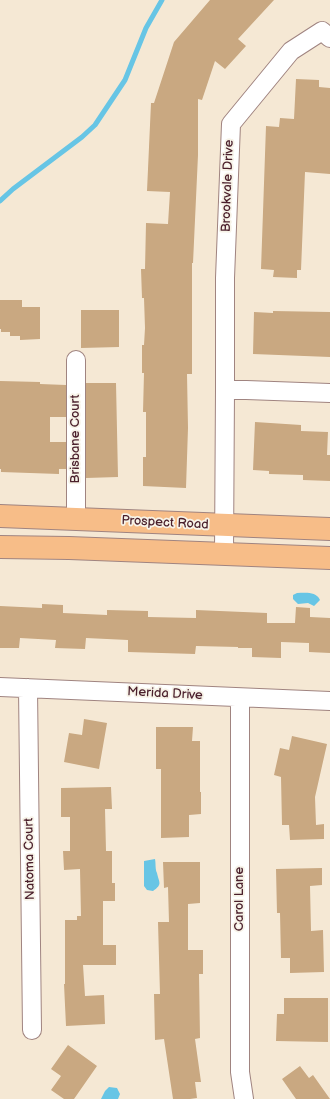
<!DOCTYPE html>
<html>
<head>
<meta charset="utf-8">
<style>
  body { margin:0 }
  canvas { display:block; background:#f5e8d4 }
</style>
</head>
<body>
<canvas width="330" height="1099"></canvas>
<script>
const context = document.querySelector('canvas').getContext('2d');
context.lineJoin = 'round';
function fill(path, color) { context.fillStyle = color; context.fill(path, 'evenodd'); }
function trace(path, color, width, dash) { context.strokeStyle = color; context.lineWidth = width; context.lineCap = dash ? 'butt' : 'round'; context.setLineDash(dash || []); context.stroke(path); }
function drawText(font, color, halo, rows, align = 'center') {
  context.font = font + ' "Balsamiq Sans",sans-serif'; context.lineWidth = 3.5; context.setLineDash([]); context.textBaseline = 'middle'; context.strokeStyle = halo; context.fillStyle = color; for (const [text, x, y, turn = 0] of rows) {
    context.save(); context.translate(x, y); context.rotate((+turn || 0) * Math.PI / 180); context.textAlign = isNaN(turn) ? turn : align; if (halo) context.strokeText(text, 0, 0); context.fillText(text, 0, 0); context.restore();
  }
}
const water = new Path2D(`
  M297 593C305 593 316 591 320 600L314 606 308 603 298 604 293 599V595Z
  M155 859C156 864 155 869 157 873 159 883 163 884 153 891L147 890 144 886V861Z
  M109 1087 117 1088 120 1094 118 1099H101L105 1091Z`);
const stream = new Path2D(`
  M0 201 13 189 82 137 95 125 125 80 146 28 162 0`);
const building = new Path2D(`
  M210 0H274L238 39 246 46 225 69 215 61 202 100 198 99V155L193 263H192V374H187L188 428 186 488 143 486V457H146V412H143L144 373H142V345H144L145 328 144 298H142L141 269H145L146 223 168 224 170 192 147 191 151 103H154L174 42Z
  M296 79 319 80V87L330 88V174L305 172 301 270H297V278L273 277 274 270 261 269 266 126 279 127 280 118 294 119Z
  M0 300H22V307H40V339L20 340V336H10V332H1V329H0Z
  M81 310H119V347L81 348Z
  M273 311 330 312V357L253 354 254 312 273 313Z
  M0 381 40 382V384L66 385V417H50V442H66V469H59V474L1 472V469H0Z
  M86 383H116L118 477 86 478Z
  M255 422 301 425V431L328 432 327 455H330V481L303 480V475L269 474V471L253 470Z
  M42 604 63 605V613L107 615V610L148 611V617L196 618V610L267 613V623H295L296 607 310 608V617L330 618V653L309 652V643L281 642V658L252 657V648H238V647L196 646 195 654 128 652V640L86 638 85 649 55 648 56 640 20 638 19 648H0V606L42 608Z
  M84 719 107 723 99 769 64 762 69 733 82 735Z
  M156 727H193L192 741H200V792H201V814L189 815V837L161 838V769H156Z
  M292 736 327 744 315 797 316 825 324 824V839L290 840 289 825H282L281 777 274 775 280 748 289 750Z
  M111 787 112 809H105L106 851H112V883H115V901H103V945H116V965H83L85 996 104 995 105 1024 66 1026 64 984H65V920H77V916H81L80 869 64 870 63 851H70V817H61V788Z
  M163 862H200V903L188 904V950H203V974H199L200 1038 195 1039 201 1082H195L197 1098 190 1099H173L164 1039 155 1040 154 994H160L158 922H169L168 887 164 888Z
  M322 868V885L310 886 311 931 323 930 324 972 290 973V958H281L280 913H277L276 869Z
  M284 998H328V1042L276 1041 277 1014H284Z
  M68 1045 97 1066 74 1099H64L51 1090 61 1076 51 1069Z
  M300 1066 309 1078 313 1075 330 1099H296L282 1079Z`);
const minor = new Path2D(`
  M330 38 322 31 291 51 231 124 225 278V390H246L330 393
  M76 360V519
  M224 554 225 390
  M0 687 330 701
  M28 688 32 1030
  M240 698V1072L244 1099`);
const major = new Path2D(`
  M0 516 330 529
  M0 547 69 548 330 558`);
const streetNames = [
  ["Brookvale Drive",228,186,-88],
  ["Brisbane Court",76,439,-90],
  ["Prospect Road",165,523,3],
  ["Merida Drive",165,694,3],
  ["Natoma Court",30,859,-91],
  ["Carol Lane",240,899,-90]
];
fill(water, '#67c5e5');
trace(stream, '#67c5e5', 5);
fill(building, '#c9a881');
trace(minor, '#a08480', 20);
trace(major, '#a08480', 24);
trace(minor, '#fff', 18);
trace(major, '#f7bd88', 22);
drawText('13px', '#4a1f2b', '#f7f3e8', streetNames);
</script>
</body>
</html>
